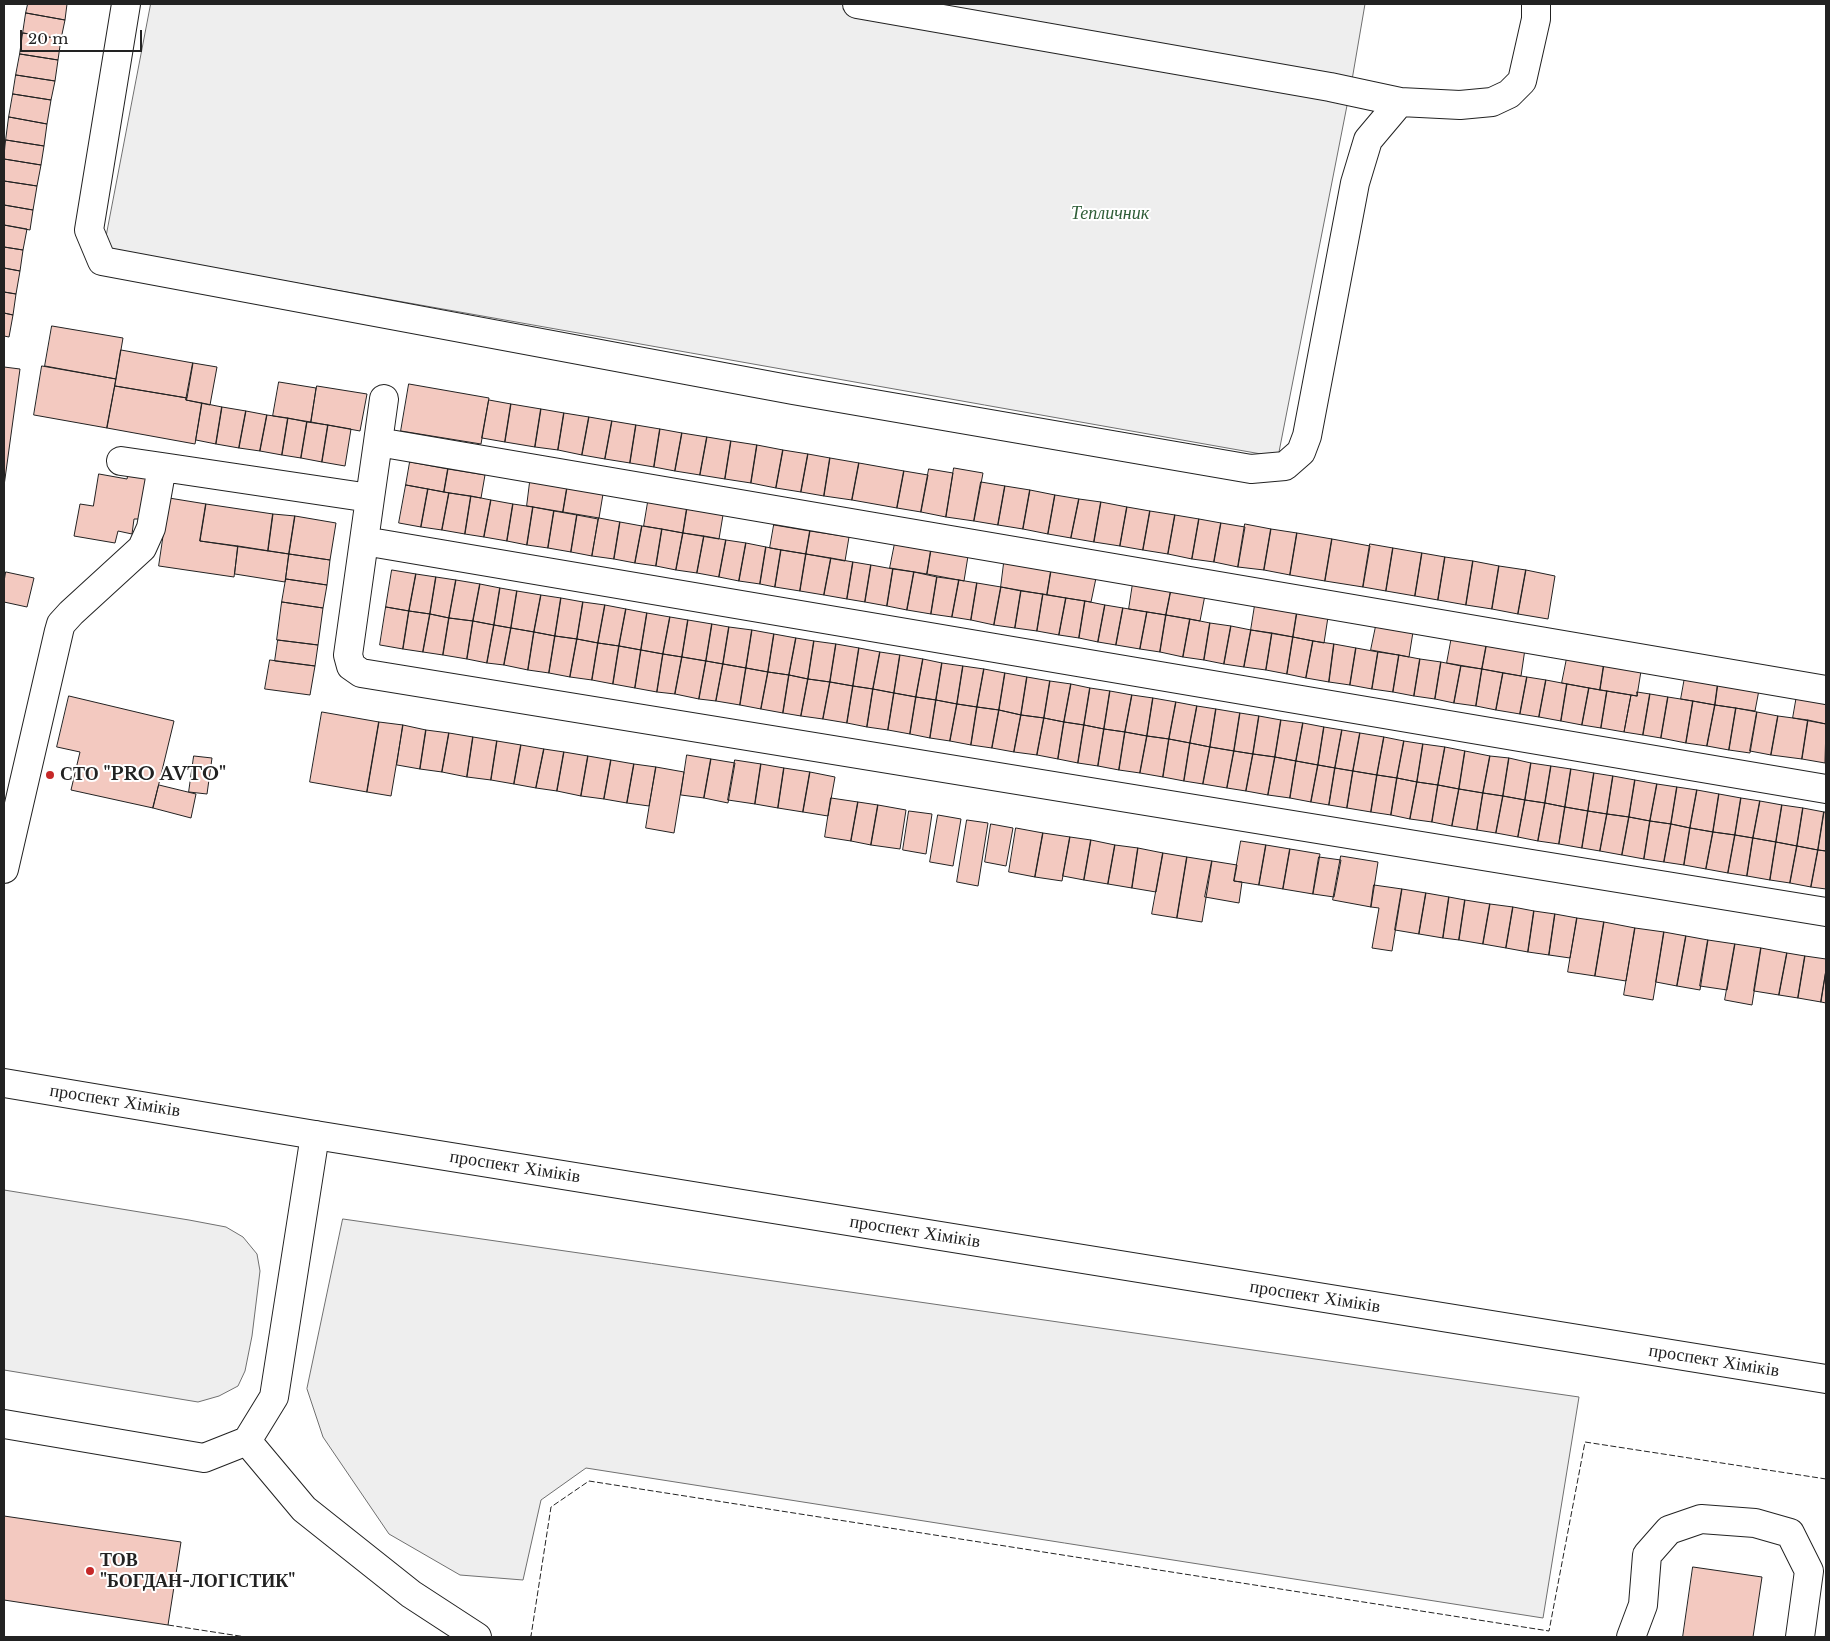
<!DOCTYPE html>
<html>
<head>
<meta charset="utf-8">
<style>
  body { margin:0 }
  #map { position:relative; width:1830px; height:1641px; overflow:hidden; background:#fff; font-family:"Libre Baskerville",serif }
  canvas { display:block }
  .frame { position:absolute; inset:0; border:5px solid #222; pointer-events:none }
  .scale { position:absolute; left:20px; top:30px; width:122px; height:22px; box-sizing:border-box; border:2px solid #222; border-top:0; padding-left:6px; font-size:15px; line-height:18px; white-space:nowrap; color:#222; -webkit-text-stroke:4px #fff; paint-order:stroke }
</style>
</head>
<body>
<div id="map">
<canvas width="1830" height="1641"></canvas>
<div class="frame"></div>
<div class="scale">20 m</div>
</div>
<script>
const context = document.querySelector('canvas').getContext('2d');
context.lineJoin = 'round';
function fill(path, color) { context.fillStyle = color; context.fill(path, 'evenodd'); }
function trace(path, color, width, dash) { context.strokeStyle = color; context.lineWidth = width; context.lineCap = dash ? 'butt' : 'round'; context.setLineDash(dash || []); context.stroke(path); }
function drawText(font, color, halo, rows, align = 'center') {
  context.font = font + ' "Libre Baskerville",serif'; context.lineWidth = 4; context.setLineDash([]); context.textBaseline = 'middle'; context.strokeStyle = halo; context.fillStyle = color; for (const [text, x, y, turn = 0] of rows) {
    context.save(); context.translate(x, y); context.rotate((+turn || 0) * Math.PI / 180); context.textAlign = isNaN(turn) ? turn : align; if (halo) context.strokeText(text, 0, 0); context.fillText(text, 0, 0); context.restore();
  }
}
const green = new Path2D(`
  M151 4H1365L1352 80 1278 457 104 249Z
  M4 1190 189 1220 226 1227 243 1237 257 1254 260 1271 252 1336 245 1371 238 1386 219 1396 198 1402 4 1370Z
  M343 1219 1579 1397 1543 1618 586 1468 541 1500 523 1580 460 1575 389 1534 323 1437 307 1389Z`);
const building = new Path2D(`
  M28 4H67L65 20 26 13Z
  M26 13 65 20 61 39 23 33Z
  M23 33 61 39 58 60 20 54Z
  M20 54 58 60 55 81 16 75Z
  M16 75 55 81 51 100 13 94Z
  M13 94 51 100 47 124 9 117Z
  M9 117 47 124 44 146 6 140Z
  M6 140 44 146 41 165 4 159Z
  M4 159 41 165 37 186 4 181Z
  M4 181 37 186 33 210 4 205Z
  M4 205 33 210 30 230 4 225Z
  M4 225 27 229 23 250 4 247Z
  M4 247 23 250 20 271 4 268Z
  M4 268 20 271 16 294 4 292Z
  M4 292 16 294 13 315 4 313Z
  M4 313 13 315 9 337 4 336Z
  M52 326 123 338 116 379 45 366Z
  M121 350 193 363 187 398 115 386Z
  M193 363 217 367 210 405 186 400Z
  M42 366 116 379 107 428 34 415Z
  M4 367 20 369 4 486Z
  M279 382 316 388 311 422 273 416Z
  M409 384 489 398 481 444 401 431Z
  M115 386 187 398 186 400 202 403 195 444 107 428Z
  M317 386 367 394 360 431 311 422Z
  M489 400 511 404 505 442 482 438Z
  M202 403 222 407 216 444 196 440Z
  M511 404 541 409 535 447 505 442Z
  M222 407 246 411 239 448 216 444Z
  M541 409 564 413 558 450 535 447Z
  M246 411 267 415 260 451 239 448Z
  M564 413 589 417 582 455 558 450Z
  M267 415 288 418 282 455 260 451Z
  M589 417 612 421 605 459 582 455Z
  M288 418 307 422 301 458 282 455Z
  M612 421 636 425 630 463 605 459Z
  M307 422 328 425 322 462 301 458Z
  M328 425 351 429 345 466 322 462Z
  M636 425 660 429 654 467 630 463Z
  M660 429 682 433 675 471 654 467Z
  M682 433 707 437 700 475 675 471Z
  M707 437 731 441 725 479 700 475Z
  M731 441 757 445 751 483 725 479Z
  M757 445 783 450 776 488 751 483Z
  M783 450 808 454 801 492 776 488Z
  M808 454 830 458 824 496 801 492Z
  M830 458 859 463 852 500 824 496Z
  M410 462 448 469 444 492 406 485Z
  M859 463 904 471 897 508 852 500Z
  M954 468 983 473 974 521 946 517Z
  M448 469 485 475 481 498 444 492Z
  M929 469 953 473 946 517 921 512Z
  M904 471 928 475 921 512 897 508Z
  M99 474 127 479 128 474 147 477 140 519H134L132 534 118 531 115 543 74 536 80 504 93 506Z
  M530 482 567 488 563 512 527 506Z
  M981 482 1005 486 998 525 974 521Z
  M406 485 428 489 421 527 399 523Z
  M1005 486 1030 490 1023 529 998 525Z
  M567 488 603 494 599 518 563 512Z
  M428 489 449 493 442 530 421 527Z
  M1030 490 1055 495 1048 534 1023 529Z
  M449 493 471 496 465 534 442 530Z
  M1055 495 1079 499 1071 538 1048 534Z
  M471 496 491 500 484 537 465 534Z
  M169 498 206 504 200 541 238 546 234 577 159 566Z
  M1079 499 1101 502 1094 542 1071 538Z
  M491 500 513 504 507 541 484 537Z
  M648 502 687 508 683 533 644 526Z
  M1101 502 1127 507 1120 546 1094 542Z
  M206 504 273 514 268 551 200 541Z
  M513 504 533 507 527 545 507 541Z
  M533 507 554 511 548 548 527 545Z
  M1127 507 1150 511 1143 550 1120 546Z
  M687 508 723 515 719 539 683 533Z
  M554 511 577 515 571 552 548 548Z
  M1150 511 1175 515 1168 554 1143 550Z
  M273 514 295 516 289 554 268 551Z
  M577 515 598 519 592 556 571 552Z
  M1175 515 1199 519 1192 559 1168 554Z
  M295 516 336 523 330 560 289 554Z
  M599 518 620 522 614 559 592 556Z
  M1199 519 1221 523 1214 562 1192 559Z
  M620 522 642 526 635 563 614 559Z
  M1221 523 1245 527 1238 567 1214 562Z
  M1245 524 1271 529 1264 570 1238 567Z
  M774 525 810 531 806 554 770 548Z
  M642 526 662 529 656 566 635 563Z
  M662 529 683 533 676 570 656 566Z
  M1271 529 1297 533 1290 575 1264 570Z
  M810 531 849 537 845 561 806 554Z
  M683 533 704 536 697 573 676 570Z
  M1297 533 1332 539 1325 581 1290 575Z
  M704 536 726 540 719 577 697 573Z
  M1332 539 1370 546 1363 587 1325 581Z
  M726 540 746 543 739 581 719 577Z
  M746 543 766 547 760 584 739 581Z
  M895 543 931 550 927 574 890 568Z
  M1370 544 1393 548 1386 591 1363 587Z
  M238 546 289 554 285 582 235 574Z
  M766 547 781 550 775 587 760 584Z
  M1393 548 1422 553 1415 596 1386 591Z
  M781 550 806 554 800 591 775 587Z
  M931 550 968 556 964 581 927 574Z
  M1422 553 1445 557 1438 600 1415 596Z
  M289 554 330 560 327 585 286 579Z
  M806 554 831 558 824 595 800 591Z
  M1445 557 1473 561 1466 605 1438 600Z
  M831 558 853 562 847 599 824 595Z
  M1473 561 1499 566 1492 609 1466 605Z
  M853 562 871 565 865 602 847 599Z
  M1004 563 1051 571 1047 595 1001 587Z
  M871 565 893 569 887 606 865 602Z
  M1499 566 1526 570 1518 614 1492 609Z
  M893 569 914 572 907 610 887 606Z
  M392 570 416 574 409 611 386 607Z
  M1526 570 1555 576 1548 619 1518 614Z
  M1051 571 1096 578 1091 602 1047 595Z
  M6 572 34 578 27 607 4 602V582Z
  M914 572 937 577 931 614 907 610Z
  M416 574 436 577 430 614 409 611Z
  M436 577 456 580 449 618 430 614Z
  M937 577 959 580 952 617 931 614Z
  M286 579 327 585 323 608 282 602Z
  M456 580 480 584 473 621 449 618Z
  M959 580 977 583 971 620 952 617Z
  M977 583 1001 587 994 625 971 620Z
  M1133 583 1171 590 1166 615 1129 609Z
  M480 584 500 588 494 625 473 621Z
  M1001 587 1021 591 1015 628 994 625Z
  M500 588 517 591 511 628 494 625Z
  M1171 590 1205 595 1200 621 1166 615Z
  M517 591 541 595 534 632 511 628Z
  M1021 591 1043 594 1037 631 1015 628Z
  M1043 594 1066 598 1059 635 1037 631Z
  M541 595 561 598 555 636 534 632Z
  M561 598 583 602 577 639 555 636Z
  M1066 598 1085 601 1079 638 1059 635Z
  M1085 601 1105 605 1098 642 1079 638Z
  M282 602 323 608 318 645 277 640Z
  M583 602 605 605 598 643 577 639Z
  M605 605 626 609 619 646 598 643Z
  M1105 605 1123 608 1116 645 1098 642Z
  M1255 605 1297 612 1293 637 1251 630Z
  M386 607 409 611 403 649 380 645Z
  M1123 608 1147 612 1140 649 1116 645Z
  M626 609 647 613 641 650 619 646Z
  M409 611 430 614 423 652 403 649Z
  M1147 612 1166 615 1160 652 1140 649Z
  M1297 612 1328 617 1324 643 1293 637Z
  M647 613 670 617 663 654 641 650Z
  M430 614 449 618 443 655 423 652Z
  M1166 615 1190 619 1183 657 1160 652Z
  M670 617 688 620 682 657 663 654Z
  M449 618 473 621 467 659 443 655Z
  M1190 619 1210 623 1204 660 1183 657Z
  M688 620 712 624 706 661 682 657Z
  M473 621 494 625 487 663 467 659Z
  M1210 623 1231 626 1224 664 1204 660Z
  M712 624 729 627 723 664 706 661Z
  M494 625 511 628 504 665 487 663Z
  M1231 626 1251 630 1244 667 1224 664Z
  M1376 626 1413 632 1409 657 1371 650Z
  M729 627 752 630 746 668 723 664Z
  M511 628 534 632 528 670 504 665Z
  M752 630 774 634 768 672 746 668Z
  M1251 630 1272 633 1266 670 1244 667Z
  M534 632 555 636 549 673 528 670Z
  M1272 633 1293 637 1287 674 1266 670Z
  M774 634 796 638 789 675 768 672Z
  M555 636 577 639 570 677 549 673Z
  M1452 636 1487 642 1482 669 1447 663Z
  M1293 637 1313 641 1306 678 1287 674Z
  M796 638 814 641 808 679 789 675Z
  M577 639 598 643 592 680 570 677Z
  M278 640 318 645 315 666 275 661Z
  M814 641 836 644 830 682 808 679Z
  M1313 641 1334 644 1329 682 1306 678Z
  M1487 642 1525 649 1521 676 1482 669Z
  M598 643 619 646 613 684 592 680Z
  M836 644 859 648 853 686 830 682Z
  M1334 644 1356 648 1350 685 1329 682Z
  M619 646 641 650 635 688 613 684Z
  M859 648 880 652 873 689 853 686Z
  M1356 648 1378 652 1372 689 1350 685Z
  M641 650 663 654 657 692 635 688Z
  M880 652 900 655 894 693 873 689Z
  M1378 652 1399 655 1393 692 1372 689Z
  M663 654 682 657 675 694 657 692Z
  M900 655 923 659 916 697 894 693Z
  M1399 655 1420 659 1414 696 1393 692Z
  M682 657 706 661 699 699 675 694Z
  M1567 658 1604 664 1600 690 1562 683Z
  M923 659 942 663 936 700 916 697Z
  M1420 659 1441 662 1435 699 1414 696Z
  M270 660 315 666 310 695 265 689Z
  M706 661 723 664 716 701 699 699Z
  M1441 662 1461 666 1454 703 1435 699Z
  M942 663 963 666 957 704 936 700Z
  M723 664 746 668 740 705 716 701Z
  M1604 664 1641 671 1637 696 1600 690Z
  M963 666 984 669 977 707 957 704Z
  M1461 666 1482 669 1476 706 1454 703Z
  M746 668 768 672 761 709 740 705Z
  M984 669 1005 673 999 710 977 707Z
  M1482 669 1503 673 1496 710 1476 706Z
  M768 672 789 675 783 713 761 709Z
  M1005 673 1027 677 1021 715 999 710Z
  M1503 673 1527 677 1520 714 1496 710Z
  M789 675 808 679 801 716 783 713Z
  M1027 677 1050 681 1044 718 1021 715Z
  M1527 677 1546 680 1539 717 1520 714Z
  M1685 677 1718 683 1715 705 1681 699Z
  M808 679 830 682 823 719 801 716Z
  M1546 680 1567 684 1561 721 1539 717Z
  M1050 681 1071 684 1064 722 1044 718Z
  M830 682 853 686 847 723 823 719Z
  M1718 683 1759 690 1755 711 1715 705Z
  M1071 684 1090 688 1084 725 1064 722Z
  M1567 684 1589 688 1582 725 1561 721Z
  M853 686 873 689 867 727 847 723Z
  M1090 688 1110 691 1104 729 1084 725Z
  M1589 688 1607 691 1601 728 1582 725Z
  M873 689 894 693 888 730 867 727Z
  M1110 691 1132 695 1125 732 1104 729Z
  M1607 691 1631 695 1624 732 1601 728Z
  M1637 692 1650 694 1643 735 1624 732 1631 695 1637 696Z
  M894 693 916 697 910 734 888 730Z
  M1650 694 1668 697 1661 738 1643 735Z
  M1132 695 1153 698 1147 736 1125 732Z
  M1797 695 1826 700V724L1793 718Z
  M69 696 174 721 153 808 71 790 80 752 57 747Z
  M916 697 936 700 930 738 910 734Z
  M1668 697 1693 701 1686 743 1661 738Z
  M1153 698 1176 702 1169 739 1147 736Z
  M936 700 957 704 950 741 930 738Z
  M1693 701 1715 705 1707 746 1686 743Z
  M1176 702 1197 706 1190 743 1169 739Z
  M957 704 977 707 971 745 950 741Z
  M1715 705 1736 708 1729 750 1707 746Z
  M1197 706 1216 709 1210 747 1190 743Z
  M977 707 999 710 992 748 971 745Z
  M1736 708 1757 712 1750 753 1729 750Z
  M1216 709 1240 713 1234 751 1210 747Z
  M999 710 1021 715 1014 752 992 748Z
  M322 712 379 722 367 792 310 782Z
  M1757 712 1778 716 1771 755 1750 751Z
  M1240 713 1259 716 1253 754 1234 751Z
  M1021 715 1044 718 1037 755 1014 752Z
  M1259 716 1281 720 1275 757 1253 754Z
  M1778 716 1808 720 1802 759 1771 755Z
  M1044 718 1064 722 1058 759 1037 755Z
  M1281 720 1303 723 1296 761 1275 757Z
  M1808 720 1826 724 1825 763 1802 759Z
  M379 722 403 725 391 796 367 792Z
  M1064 722 1084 725 1078 763 1058 759Z
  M1303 723 1324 727 1318 765 1296 761Z
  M403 725 426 730 420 769 397 765Z
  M1084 725 1104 729 1098 766 1078 763Z
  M1324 727 1342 730 1335 768 1318 765Z
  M1104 729 1125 732 1119 770 1098 766Z
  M426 730 449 733 442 772 420 769Z
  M1342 730 1360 733 1353 771 1335 768Z
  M1125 732 1147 736 1140 773 1119 770Z
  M449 733 473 737 467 777 442 772Z
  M1360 733 1384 737 1377 775 1353 771Z
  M1147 736 1169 739 1163 777 1140 773Z
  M473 737 497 741 491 780 467 777Z
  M1384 737 1404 741 1397 778 1377 775Z
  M1169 739 1190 743 1184 781 1163 777Z
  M497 741 521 745 514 784 491 780Z
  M1404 741 1423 744 1417 782 1397 778Z
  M1190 743 1210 747 1203 784 1184 781Z
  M1423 744 1445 747 1438 785 1417 782Z
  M521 745 544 749 536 788 514 784Z
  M1210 747 1234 751 1227 788 1203 784Z
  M1445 747 1465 751 1459 789 1438 785Z
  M544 749 564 752 557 791 536 788Z
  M1234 751 1253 754 1246 791 1227 788Z
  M1465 751 1490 756 1483 793 1459 789Z
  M564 752 588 756 581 796 557 791Z
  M1253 754 1275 757 1268 795 1246 791Z
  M687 755 711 759 704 798 681 795Z
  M194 756 212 758 207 794 189 792Z
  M588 756 611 760 604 799 581 796Z
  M1490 756 1509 758 1503 796 1483 793Z
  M1275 757 1296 761 1290 798 1268 795Z
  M1509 758 1531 763 1525 800 1503 796Z
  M711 759 735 763 728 803 704 798Z
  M611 760 634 764 627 803 604 799Z
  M735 760 761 764 755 804 728 800Z
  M1296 761 1318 765 1311 802 1290 798Z
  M1531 763 1551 766 1545 803 1525 800Z
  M634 764 656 767 649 806 627 803Z
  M761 764 784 768 778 808 755 804Z
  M1318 765 1335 768 1329 805 1311 802Z
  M1551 766 1571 769 1565 807 1545 803Z
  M656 767 684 772 674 833 646 828Z
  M784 768 810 772 803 812 778 808Z
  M1335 768 1353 771 1347 808 1329 805Z
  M1571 769 1594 773 1588 811 1565 807Z
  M1353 771 1377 775 1371 812 1347 808Z
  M810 772 835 777 828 816 803 812Z
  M1594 773 1613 776 1607 814 1588 811Z
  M1377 775 1397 778 1391 815 1371 812Z
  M1613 776 1635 780 1629 817 1607 814Z
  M1397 778 1417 782 1410 819 1391 815Z
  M1635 780 1657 784 1650 821 1629 817Z
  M1417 782 1438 785 1432 822 1410 819Z
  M1657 784 1677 787 1671 824 1650 821Z
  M159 785 196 794 191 818 153 808Z
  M1438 785 1459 789 1452 826 1432 822Z
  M1677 787 1697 790 1690 828 1671 824Z
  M1459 789 1483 793 1477 830 1452 826Z
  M1697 790 1719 794 1713 832 1690 828Z
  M1483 793 1503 796 1496 833 1477 830Z
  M1719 794 1741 798 1735 835 1713 832Z
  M1503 796 1525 800 1518 837 1496 833Z
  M831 798 858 802 851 841 825 837Z
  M1741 798 1760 801 1753 838 1735 835Z
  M1525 800 1545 803 1538 841 1518 837Z
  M1760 801 1782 805 1776 842 1753 838Z
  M858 802 878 805 871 845 851 841Z
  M1545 803 1565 807 1559 844 1538 841Z
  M878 805 906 810 900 849 871 845Z
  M1782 805 1803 808 1797 846 1776 842Z
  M1565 807 1588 811 1582 848 1559 844Z
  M1803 808 1824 812 1818 850 1797 846Z
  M909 811 932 814 926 854 903 850Z
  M1588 811 1607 814 1600 851 1582 848Z
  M1824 812H1826V851L1818 850Z
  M1607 814 1629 817 1622 855 1600 851Z
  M938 815 961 819 953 866 930 862Z
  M1629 817 1650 821 1644 859 1622 855Z
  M967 820 988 823 978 886 957 882Z
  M1650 821 1671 824 1664 862 1644 859Z
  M991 824 1013 828 1006 866 985 862Z
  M1671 824 1690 828 1684 865 1664 862Z
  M1016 828 1043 833 1035 877 1009 872Z
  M1690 828 1713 832 1706 869 1684 865Z
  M1713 832 1735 835 1728 873 1706 869Z
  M1043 833 1070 837 1062 881 1035 877Z
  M1735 835 1753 838 1747 876 1728 873Z
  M1070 837 1091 840 1084 880 1063 876Z
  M1753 838 1776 842 1770 880 1747 876Z
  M1091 840 1115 845 1108 884 1084 880Z
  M1241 841 1266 845 1259 885 1234 881Z
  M1776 842 1797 846 1790 883 1770 880Z
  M1115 845 1138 848 1132 888 1108 884Z
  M1266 845 1290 849 1283 889 1259 885Z
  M1797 846 1818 850 1811 887 1790 883Z
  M1138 848 1163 853 1156 892 1132 888Z
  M1290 849 1320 854 1313 894 1283 889Z
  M1818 850 1826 851V889L1811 887Z
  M1163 853 1187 857 1177 918 1152 914Z
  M1341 856 1378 862 1371 907 1333 900Z
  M1187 857 1212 861 1202 922 1177 918Z
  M1319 857 1341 860 1334 897 1313 894Z
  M1212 861 1237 865 1234 881 1242 882 1239 903 1205 897Z
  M1374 885 1402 889 1392 951 1372 948 1379 908 1371 907Z
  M1402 889 1426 893 1419 934 1395 930Z
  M1426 893 1449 897 1443 938 1419 934Z
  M1449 897 1465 900 1459 940 1443 938Z
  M1465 900 1490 904 1483 944 1459 940Z
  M1490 904 1513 907 1506 948 1483 944Z
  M1513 907 1534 911 1528 952 1506 948Z
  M1534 911 1555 914 1549 955 1528 952Z
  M1555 914 1577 918 1570 958 1549 955Z
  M1577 918 1604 922 1595 976 1568 972Z
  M1604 922 1635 928 1626 981 1595 976Z
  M1635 928 1664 932 1653 1000 1624 995Z
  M1664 932 1686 936 1677 986 1656 982Z
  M1686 936 1708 940 1700 990 1677 986Z
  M1708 940 1735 944 1727 990 1700 986Z
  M1735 944 1761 948 1752 1005 1725 1000Z
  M1761 948 1787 953 1779 995 1754 991Z
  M1787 953 1805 956 1798 998 1779 995Z
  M1805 956 1826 959V970L1821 1002 1798 998Z
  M1826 970V1003L1821 1002Z
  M4 1516 181 1542 168 1625 4 1600Z
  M1693 1567 1762 1577 1753 1637H1683Z`);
const minor = new Path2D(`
  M126 4 89 230 102 261 793 390 1251 469 1285 466 1301 452 1307 436 1355 183 1368 140 1400 102 1460 105 1492 102 1509 94 1522 81 1536 19V4
  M857 4 1330 87 1400 102
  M378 442 384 399
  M121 461 162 467
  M370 498 378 442 1826 690
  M364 541 1826 789
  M4 869 59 631 61 624 71 613 142 548 151 528 162 467 370 498 348 655 351 666 361 673 1826 912
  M4 1424 204 1458 247 1441 274 1397 315 1135
  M247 1441 304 1509 411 1594 477 1637
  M1631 1637 1643 1605 1647 1555 1669 1530 1701 1519 1755 1523 1790 1533 1809 1571 1800 1637`);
const major = new Path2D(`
  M4 1083 315 1135 1826 1379`);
const fence = new Path2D(`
  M168 1625 246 1637
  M529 1637 531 1636 551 1507 589 1481 1549 1631 1585 1442 1826 1479`);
const markers = [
  [50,775,5,"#c62828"],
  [90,1571,5,"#c62828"]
];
const parkNames = [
  ["Тепличник",1110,214]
];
const poiNames = [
  ["СТО \"PRO AVTO\"",60,775],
  ["ТОВ",100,1561],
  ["\"БОГДАН-ЛОГІСТИК\"",100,1582]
];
const streetNames = [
  ["проспект Хіміків",115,1101,9],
  ["проспект Хіміків",515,1167,9],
  ["проспект Хіміків",915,1232,9],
  ["проспект Хіміків",1315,1297,9],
  ["проспект Хіміків",1714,1361,9]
];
fill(green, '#eee');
trace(green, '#6f6f6f', 1);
fill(building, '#f3c9c0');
trace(building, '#222', 1);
trace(minor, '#222', 30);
trace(major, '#222', 30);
trace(minor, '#fff', 28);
trace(major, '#fff', 28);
trace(fence, '#222', 1, [6, 2.5]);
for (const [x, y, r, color] of markers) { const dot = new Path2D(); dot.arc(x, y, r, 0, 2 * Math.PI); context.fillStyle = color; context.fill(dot); trace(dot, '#fff', 2); }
drawText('italic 18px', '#2f5e38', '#fff', parkNames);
drawText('bold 18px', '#222', '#fff', poiNames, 'left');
drawText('18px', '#222', '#fff', streetNames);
</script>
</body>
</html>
